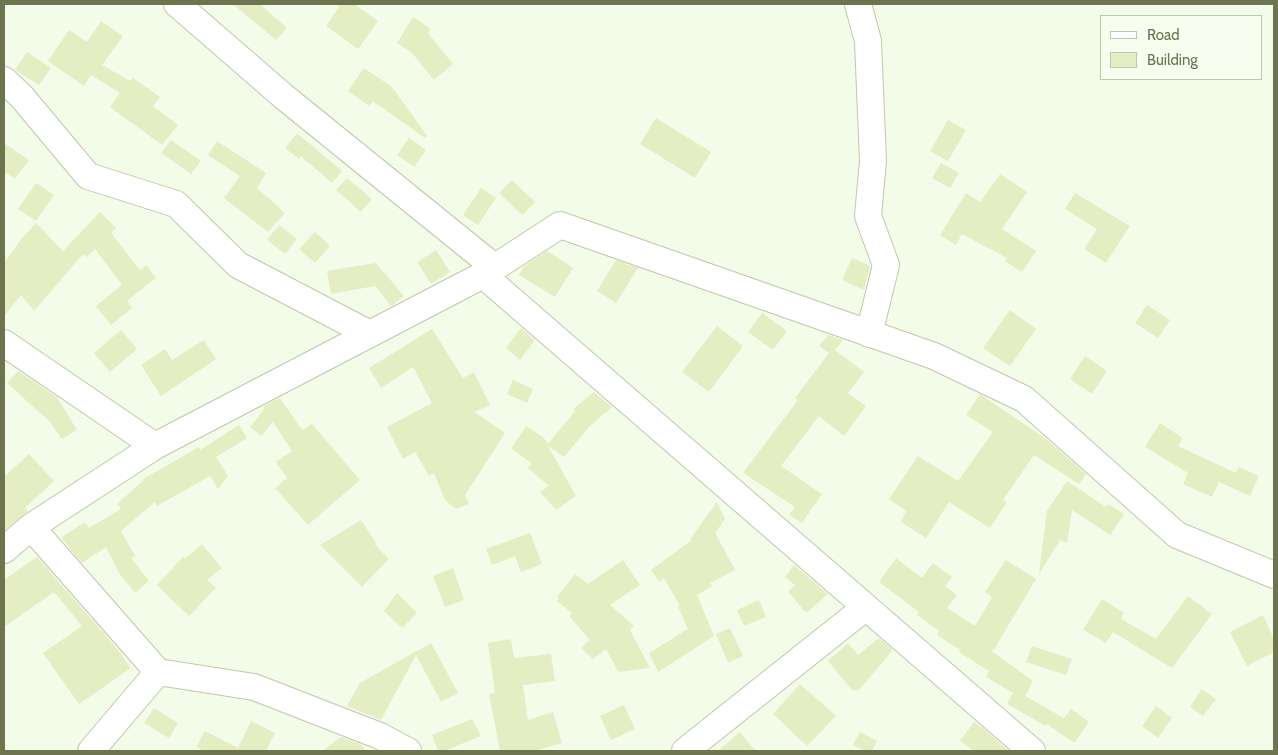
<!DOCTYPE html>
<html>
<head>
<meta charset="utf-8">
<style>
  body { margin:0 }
  #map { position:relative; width:1278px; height:755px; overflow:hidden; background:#f3fbe9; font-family:Cabin,sans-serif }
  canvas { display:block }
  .frame { position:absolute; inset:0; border:5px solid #6d744e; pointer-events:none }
  .legend { position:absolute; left:1100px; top:15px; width:162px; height:65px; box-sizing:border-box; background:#f8feef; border:1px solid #c0c7af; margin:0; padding:6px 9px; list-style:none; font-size:15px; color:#6d744e }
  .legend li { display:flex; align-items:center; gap:10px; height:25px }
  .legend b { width:25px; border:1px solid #c0c7af }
</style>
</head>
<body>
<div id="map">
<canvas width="1278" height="755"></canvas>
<div class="frame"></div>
<ul class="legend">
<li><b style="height:6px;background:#fff"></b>Road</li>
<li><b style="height:14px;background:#e5eec3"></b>Building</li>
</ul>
</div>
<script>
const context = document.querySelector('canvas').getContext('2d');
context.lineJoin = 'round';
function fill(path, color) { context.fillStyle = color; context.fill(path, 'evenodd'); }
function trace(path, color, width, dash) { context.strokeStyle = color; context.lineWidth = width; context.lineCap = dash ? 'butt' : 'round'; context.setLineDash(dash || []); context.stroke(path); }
const building = new Path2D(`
  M233 4H260L287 28 276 40Z
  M341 4H354L378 21 358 49 326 26Z
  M413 17 431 29 428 33 453 64 434 80 412 53 397 43Z
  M101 21 123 36 102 65 130 81 133 78 160 97 153 106 178 125 162 145 110 107 120 93 91 75 84 86 48 61 69 30 87 42Z
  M27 52 51 68 39 85 15 70Z
  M364 68 392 87 427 136 425 138 373 101 369 106 348 91Z
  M656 118 711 152 695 178 640 144Z
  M948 120 966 130 948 161 930 151Z
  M297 133 342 171 332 183 301 156 299 159 285 148Z
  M409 138 426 150 414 167 397 155Z
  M171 140 201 161 191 174 161 153Z
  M217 141 266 173 257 188 285 213 268 232 224 198 240 176 208 155Z
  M4 143 29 160 15 179 4 171Z
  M941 163 959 173 950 188 932 178Z
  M1000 174 1027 192 1002 229 1036 251 1022 272 1005 261 1007 258 962 234 956 245 940 235 966 193 980 202Z
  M347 178 372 199 361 212 336 190Z
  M512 180 535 202 522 215 499 193Z
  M36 183 54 195 36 221 18 209Z
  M481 188 496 198 478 225 463 215Z
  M1075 193 1130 226 1106 263 1084 249 1097 229 1065 209Z
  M100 212 116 228 111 233 140 270 146 265 156 278 127 301 132 308 111 325 96 306 122 285 95 249 87 257 83 254 34 311 21 295 4 316V263L22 238 36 223 63 251Z
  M279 225 297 239 285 254 267 240Z
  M315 232 330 246 315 263 299 249Z
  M436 250 450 272 431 284 417 262Z
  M547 251 573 268 555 297 519 275 524 266Z
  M852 258 870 266 864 290 842 280Z
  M616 260 638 268 616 303 597 291Z
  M376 263 404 296 393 305 391 306 375 286 331 294 327 271Z
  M1147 305 1170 320 1158 338 1135 323Z
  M1010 310 1036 329 1010 366 983 348Z
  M762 313 787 331 773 350 748 332Z
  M717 326 743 346 709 392 682 372Z
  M521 328 535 340 520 360 506 348Z
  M432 329 463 378 474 372 490 405 474 412 505 433 465 495 469 504 456 509 445 500 434 473 429 476 415 452 403 459 387 427 432 403 413 367 381 388 369 368Z
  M121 330 137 349 110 372 94 353Z
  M828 335 843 340 835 350 864 372 848 393 866 406 844 436 819 416 781 466 822 494 802 523 789 515 795 507 743 473 798 400 795 398 829 353 819 346Z
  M204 340 216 359 161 396 141 365 165 349 172 360Z
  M1085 356 1107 371 1092 394 1070 379Z
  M18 371 57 397 77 430 62 439 50 422 7 383Z
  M513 380 533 389 527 403 507 394Z
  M594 392 612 407 589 427 564 457 548 446 576 496 556 510 540 492 549 486 528 468 532 463 511 449 526 426 544 438 548 444 575 411 573 409Z
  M980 394 1046 439 1086 474 1079 484 1034 455 1003 500 1007 502 990 528 949 502 926 538 901 522 906 511 889 499 918 456 958 481 993 432 966 415Z
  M280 398 302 430 312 424 360 480 308 525 275 488 287 478 276 462 292 451 273 422 261 436 250 427 265 408 264 406Z
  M1160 423 1183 438 1178 446 1236 473 1239 467 1259 476 1250 496 1219 482 1212 497 1183 484 1188 473 1145 447Z
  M239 425 247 438 216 457 228 476 218 489 210 476 157 506 155 502 121 531 135 556 131 558 149 581 135 593 119 573 106 547 82 563 62 539V537L85 522 89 528 121 509 117 504 143 481V479L199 447 200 450Z
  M29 454 54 481 25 508 28 511 4 531V477Z
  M1067 481 1106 507 1108 504 1124 514 1110 535 1072 510 1067 543 1060 540 1039 574 1047 511Z
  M717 502 725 519 715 533 735 570 710 583 712 586 697 595 714 636 658 672 649 653 688 629 678 607 680 606 664 578 659 582 651 570 692 540 690 539Z
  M361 520 376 543 375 545 389 559 362 587 320 545Z
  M530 533 542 564 521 572 515 556 492 565 486 549Z
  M202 544 222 568 207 580 216 588 189 616 157 585 183 557 185 559Z
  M37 557 115 646 131 668 79 704 43 653 82 626 54 592 4 627V580Z
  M896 558 922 578 933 563 952 577 945 586 957 595 947 608 975 626 992 597 985 592 1006 560 1036 579 993 651 989 649 1033 681 1025 696 1064 718 1071 709 1089 722 1074 743 1047 724 1046 726 1007 704 1013 693 986 677 989 671 959 652 960 650 937 635 939 631 917 615 919 612 879 582Z
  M623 560 640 585 610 605 634 626 630 630 650 668 618 672 606 649 593 659 581 648 590 640 569 616 572 613 557 601 559 598 557 597 575 574 588 584Z
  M794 565 828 594 806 613 788 591 795 585 785 577Z
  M453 568 464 600 445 607 433 576Z
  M397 593 417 613 402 628 384 611Z
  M1188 596 1212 614 1172 668 1113 632 1106 643 1083 630 1102 599 1124 613 1121 619 1156 639Z
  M759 600 766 617 744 626 737 610Z
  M1263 615 1274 639V652L1247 666 1230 632Z
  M730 628 743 656 728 663 716 634Z
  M879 638 893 650 859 690H852L828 661 848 643 858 655Z
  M511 639 514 658 551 654 555 681 523 685 528 720 553 712 562 743 534 751H500L489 694 495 693 488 643Z
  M431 643 458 693 441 702 416 655 381 720 347 706 360 683Z
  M1032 646 1072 659 1066 675 1026 662Z
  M800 684 836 716 807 746 773 714Z
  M1202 689 1216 699 1203 716 1190 707Z
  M624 705 635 729 611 740 600 716Z
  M1156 706 1172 718 1158 738 1142 726Z
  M154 708 178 723 169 738 144 723Z
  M472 719 481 736 444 751H438L432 735Z
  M251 721 275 733 266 751H205L196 747 205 731 238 748Z
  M974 722 985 730 1009 751H974L960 741Z
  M740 732 756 751H718Z
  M860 732 877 741 872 751H865L853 745Z
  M341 737 360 744 366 751H322Z`);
const minor = new Path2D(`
  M177 4 283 96 493 266
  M858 4 868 41 873 161 868 216 886 265 869 334
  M4 80 22 97 88 176 176 204 238 265 370 334
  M483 275 1032 751
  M4 343 155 446
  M31 527 158 672 254 687 380 736 408 751
  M4 550 31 527 155 446 483 275 560 225 934 356 1024 399 1177 535 1274 575
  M91 751 158 672
  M685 751 866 607`);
fill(building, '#e5eec3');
trace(minor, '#c0c8aa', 28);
trace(minor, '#fff', 26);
</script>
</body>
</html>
